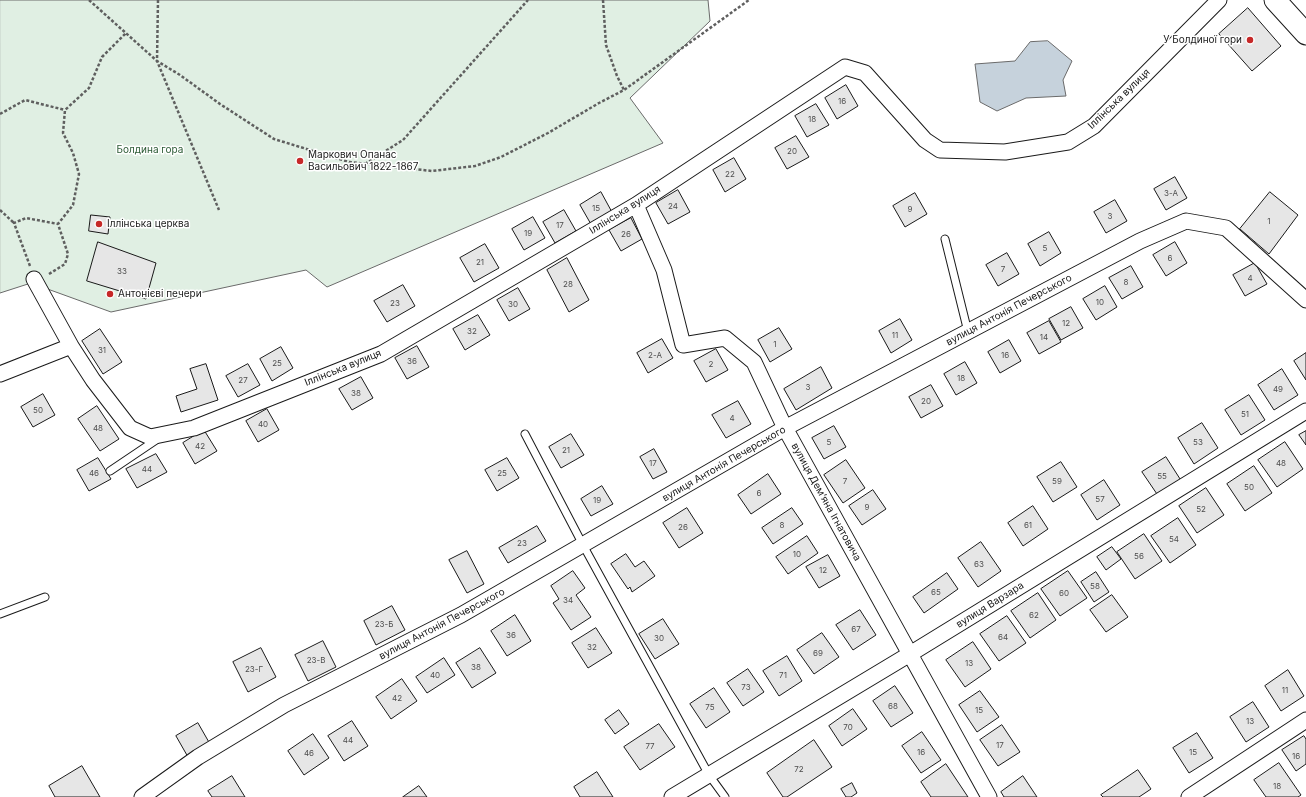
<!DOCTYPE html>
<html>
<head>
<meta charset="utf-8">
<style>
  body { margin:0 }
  canvas { display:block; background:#fff }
</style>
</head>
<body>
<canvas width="1306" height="797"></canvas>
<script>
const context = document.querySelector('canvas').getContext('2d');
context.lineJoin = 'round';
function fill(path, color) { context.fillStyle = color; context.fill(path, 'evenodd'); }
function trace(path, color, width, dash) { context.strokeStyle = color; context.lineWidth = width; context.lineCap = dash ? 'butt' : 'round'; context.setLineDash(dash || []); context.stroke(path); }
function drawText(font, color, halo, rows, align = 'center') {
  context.font = font + ' Inter,sans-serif'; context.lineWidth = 3; context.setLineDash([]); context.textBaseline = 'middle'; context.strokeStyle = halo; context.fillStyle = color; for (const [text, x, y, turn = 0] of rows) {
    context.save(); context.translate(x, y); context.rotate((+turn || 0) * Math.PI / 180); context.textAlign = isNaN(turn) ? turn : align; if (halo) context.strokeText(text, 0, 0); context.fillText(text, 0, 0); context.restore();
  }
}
const green = new Path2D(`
  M0 0H708L710 21 630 98 663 143 327 287 306 270 111 312 31 283 0 293Z`);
const water = new Path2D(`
  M1048 41 1072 61 1063 80 1066 96 1026 98 997 111 980 102 975 64 1015 61 1030 42Z`);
const building = new Path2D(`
  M1248 8 1281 46 1252 71 1219 34Z
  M846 85 858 106 837 119 825 98Z
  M816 104 829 125 807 137 795 116Z
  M796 136 809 157 787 169 775 148Z
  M734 158 746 179 725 192 713 170Z
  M1175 177 1187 198 1166 210 1154 189Z
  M678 190 690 212 668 224 656 203Z
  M601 192 613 214 592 226 580 205Z
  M1270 192 1298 215 1269 254 1240 229Z
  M915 193 927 214 905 227 893 206Z
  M1115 200 1127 221 1106 233 1094 212Z
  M564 210 576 231 555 243 543 222Z
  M91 215 110 217 108 234 89 231Z
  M533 217 545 238 524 250 512 229Z
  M631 218 642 239 621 251 609 230Z
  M1049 232 1061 253 1040 266 1028 244Z
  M98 242 156 263 146 299 87 281Z
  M1175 242 1187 263 1166 276 1153 255Z
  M485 244 499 268 474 282 460 258Z
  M1007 253 1019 274 998 286 986 265Z
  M567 258 589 300 569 312 547 270Z
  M1255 263 1267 284 1245 296 1233 275Z
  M1131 266 1143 287 1122 299 1109 278Z
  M403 285 415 306 387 322 374 301Z
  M1105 286 1117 307 1096 320 1083 299Z
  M518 288 530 309 509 321 497 300Z
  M1071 307 1083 328 1061 340 1049 319Z
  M478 315 490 335 465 350 453 329Z
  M900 319 912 340 891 353 879 331Z
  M1049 321 1061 342 1039 354 1027 333Z
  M779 328 792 349 770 362 758 340Z
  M100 329 122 362 103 374 82 341Z
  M662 339 673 358 648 373 637 353Z
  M1009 340 1021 361 1000 373 988 352Z
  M417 346 429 367 407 379 395 358Z
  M281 347 293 368 272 381 260 359Z
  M716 349 728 370 706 382 694 361Z
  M1306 353V380L1294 361Z
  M965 362 977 383 956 395 944 374Z
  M206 364 218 400 181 412 176 396 197 389 190 369Z
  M248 364 260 385 238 397 226 376Z
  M821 367 832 388 796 410 784 389Z
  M1282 369 1298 395 1274 410 1258 385Z
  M361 377 373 398 352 410 339 389Z
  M931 385 943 406 921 418 909 397Z
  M43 394 55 415 33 427 21 407Z
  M1249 395 1265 420 1241 435 1225 410Z
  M738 401 751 424 726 438 712 415Z
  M97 406 119 439 100 451 78 419Z
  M267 409 279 430 258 442 246 421Z
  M1202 423 1218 448 1194 464 1178 438Z
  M834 426 846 447 824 459 812 438Z
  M204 430 217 451 195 464 183 443Z
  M1306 431V445L1299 435Z
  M571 434 584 455 561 468 549 447Z
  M1285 442 1303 469 1277 487 1258 460Z
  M654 449 667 472 653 479 640 457Z
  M156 454 167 472 137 488 126 469Z
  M1166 457 1182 482 1159 497 1142 472Z
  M98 458 111 479 89 491 77 470Z
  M507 458 519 478 497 491 485 470Z
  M846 460 865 488 843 503 824 475Z
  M1061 462 1077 487 1053 502 1037 477Z
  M1254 466 1272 493 1245 511 1227 484Z
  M768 474 781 494 751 514 738 495Z
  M1104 480 1120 505 1097 520 1081 495Z
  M602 486 613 504 591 516 581 499Z
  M1206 488 1224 515 1197 533 1179 506Z
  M873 490 886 509 862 525 849 506Z
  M1033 506 1048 529 1023 546 1008 523Z
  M687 508 703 533 679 548 663 523Z
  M792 508 803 524 773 544 762 528Z
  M1178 518 1196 545 1170 563 1151 536Z
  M537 526 546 541 508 563 499 548Z
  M1144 534 1162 561 1135 579 1117 552Z
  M807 536 818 553 788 574 776 557Z
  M981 542 1001 571 978 587 958 558Z
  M1112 547 1121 559 1106 570 1097 557Z
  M467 551 484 584 467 593 449 560Z
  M626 554 635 567 644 561 655 576 632 592 630 587 628 589 611 564Z
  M828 555 840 576 819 588 806 567Z
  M573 571 585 588 576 595 591 617 571 630 553 603 559 599 551 586Z
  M1068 571 1087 598 1060 616 1041 589Z
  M1096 572 1109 592 1094 602 1081 582Z
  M947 573 958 589 924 613 913 597Z
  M1038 593 1056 620 1030 638 1011 611Z
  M1112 595 1128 617 1106 632 1090 610Z
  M392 606 405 630 376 645 364 621Z
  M860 610 876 635 853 650 836 625Z
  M515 615 531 641 507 656 491 631Z
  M1007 616 1026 643 999 661 980 634Z
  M663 619 679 644 655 659 639 634Z
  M596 628 612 653 588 668 572 643Z
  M822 633 839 657 814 674 797 650Z
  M323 641 336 667 308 681 295 655Z
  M973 642 991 669 965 687 946 660Z
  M261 648 276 677 248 692 233 662Z
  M480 648 496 673 472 688 456 663Z
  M787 656 802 681 779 696 763 671Z
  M444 658 455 675 427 693 416 677Z
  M748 669 764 692 743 706 727 683Z
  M1288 670 1304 696 1281 711 1265 686Z
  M402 679 417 701 391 719 376 697Z
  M895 686 913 713 891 727 873 701Z
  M714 688 730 712 706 728 690 704Z
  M980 691 999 717 977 732 959 705Z
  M1253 702 1269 727 1246 742 1230 717Z
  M853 709 867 729 842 746 829 726Z
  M619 710 629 724 615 734 605 720Z
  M352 721 368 746 344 761 328 736Z
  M198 723 210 744 188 757 176 736Z
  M659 724 675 747 640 770 624 747Z
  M1002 725 1020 752 998 766 980 740Z
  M922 732 941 760 921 773 902 746Z
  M1197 733 1213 758 1189 773 1173 748Z
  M313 734 329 758 304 775 288 751Z
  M1304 736 1306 739V764L1296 771 1282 750Z
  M814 740 832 767 787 797H783L767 773Z
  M1279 763 1301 795 1298 797H1266L1254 780Z
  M946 764 968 797H931L921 782Z
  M82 766 100 797H55L49 786Z
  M1138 770 1151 789 1139 797H1103L1101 795Z
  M597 772 613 797H580L574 787Z
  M232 776 245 797H212L208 791Z
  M1023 776 1037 797H1004L1001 792Z
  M852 783 857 793 851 797H846L841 789Z
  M419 786 427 797H403Z`);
const path = new Path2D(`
  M89 0 157 61 219 210
  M158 0 157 61 180 75 220 104 274 139 349 162 432 171 475 166 501 157 548 133 599 103 624 90 749 0
  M603 0 606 45 617 76 624 90
  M0 114 25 100 65 110
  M365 164 403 140 528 0
  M0 210 14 223
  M30 266 14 223 26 218 58 224
  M49 274 65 264 68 254 58 224 73 205 79 174 73 153 63 133 65 110 89 88 102 57 126 33`);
const service = new Path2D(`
  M945 239 968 332
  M525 434 583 545 709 775 725 797
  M110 471 156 440
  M0 614 45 597`);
const minor = new Path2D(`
  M636 205 664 270 683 345 725 338 754 362 785 428 989 797
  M34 279 71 346
  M0 374 71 346 93 380 130 428 150 437 194 428 381 354 636 205 845 67 865 73 925 140 940 150 1005 152 1068 142 1094 126 1219 0
  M142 797 198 757 284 705 461 615 785 428 1140 241 1186 221 1226 228 1306 300
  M672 797 910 654 1306 411
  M1189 797 1306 720`);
const secondary = new Path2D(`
  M1275 0 1306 34`);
const markers = [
  [1250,40,4,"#c62828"],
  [300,161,4,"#c62828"],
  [99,224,4,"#c62828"],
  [110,294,4,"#c62828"]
];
const numberNames = [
  ["16",842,102],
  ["18",812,120],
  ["20",792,152],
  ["22",730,175],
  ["3-А",1171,194],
  ["24",673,207],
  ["15",596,209],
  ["9",910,210],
  ["3",1110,217],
  ["1",1269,222],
  ["17",560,226],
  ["19",528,234],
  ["26",626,235],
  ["5",1045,249],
  ["6",1170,259],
  ["21",480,263],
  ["7",1003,270],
  ["33",122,272],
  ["4",1250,279],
  ["8",1126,283],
  ["28",568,285],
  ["10",1100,303],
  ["23",395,304],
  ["30",513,305],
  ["12",1066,324],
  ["32",472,332],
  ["11",895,336],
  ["14",1044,338],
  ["1",775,345],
  ["31",102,351],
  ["2-А",655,356],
  ["16",1005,356],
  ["36",412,362],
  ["25",277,364],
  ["2",711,365],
  ["18",961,379],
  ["27",243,381],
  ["3",808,388],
  ["49",1278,390],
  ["38",356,394],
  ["20",926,402],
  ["50",38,411],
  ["51",1245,415],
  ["4",732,419],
  ["40",263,425],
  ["48",98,429],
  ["5",829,443],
  ["53",1198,443],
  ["42",200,447],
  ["21",566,451],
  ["17",653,464],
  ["48",1281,464],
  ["44",147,470],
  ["46",94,474],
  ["25",502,474],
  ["55",1162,477],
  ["7",845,482],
  ["59",1057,482],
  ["50",1249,488],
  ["6",759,494],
  ["57",1100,500],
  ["19",597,501],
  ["9",867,508],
  ["52",1201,510],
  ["8",782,526],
  ["61",1028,526],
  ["26",683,528],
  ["54",1174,540],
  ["23",522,544],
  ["10",797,555],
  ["56",1139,557],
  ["63",979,565],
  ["12",823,571],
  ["58",1095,587],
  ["65",936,593],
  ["60",1064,594],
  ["34",568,601],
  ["62",1034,616],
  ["23-Б",384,625],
  ["67",856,630],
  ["36",511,636],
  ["64",1003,638],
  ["30",659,639],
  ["32",592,648],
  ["69",818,654],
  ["23-В",316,661],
  ["13",969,664],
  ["38",476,668],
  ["23-Г",254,670],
  ["40",435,676],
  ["71",783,676],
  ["73",746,688],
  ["11",1285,691],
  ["42",397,699],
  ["68",893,707],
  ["75",710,708],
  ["15",979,711],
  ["13",1250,722],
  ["70",848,728],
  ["44",348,741],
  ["17",1000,746],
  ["77",650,747],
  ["16",921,753],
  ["15",1193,753],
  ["46",309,754],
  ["16",1296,757],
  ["72",799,770],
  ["18",1277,787]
];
const poiNames = [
  ["У Болдиної гори",1242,40,"right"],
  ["Маркович Опанас",308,155],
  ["Васильович 1822-1867",308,167],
  ["Іллінська церква",107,224],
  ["Антонієві печери",118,294]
];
const streetNames = [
  ["Іллінська вулиця",1119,99,-44],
  ["Іллінська вулиця",625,210,-32],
  ["вулиця Антонія Печерського",1009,310,-28],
  ["Іллінська вулиця",343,368,-22],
  ["вулиця Антонія Печерського",724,464,-30],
  ["вулиця Демʼяна Ігнатовича",826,502,61],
  ["вулиця Варзара",990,605,-32],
  ["вулиця Антонія Печерського",442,624,-28]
];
const parkNames = [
  ["Болдина гора",150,150]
];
fill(green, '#e0efe3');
trace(green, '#6a6a6a', 1);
fill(water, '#c6d2dc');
trace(water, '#6a6a6a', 1);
fill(building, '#e6e6e6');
trace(building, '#1a1a1a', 1);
trace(service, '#1a1a1a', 9);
trace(minor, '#1a1a1a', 17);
trace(secondary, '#1a1a1a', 23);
trace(path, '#5f5f5f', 2.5, [3, 2]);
trace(service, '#fff', 7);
trace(minor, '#fff', 15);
trace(secondary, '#fff', 21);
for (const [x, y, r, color] of markers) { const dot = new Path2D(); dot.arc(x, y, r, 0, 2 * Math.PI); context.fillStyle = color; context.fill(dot); trace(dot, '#fff', 1.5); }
drawText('8px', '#4d4d4d', null, numberNames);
drawText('10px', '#1a1a1a', '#fff', poiNames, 'left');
drawText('10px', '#1a1a1a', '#fff', streetNames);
drawText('10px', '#2b5a34', '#fff', parkNames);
</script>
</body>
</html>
